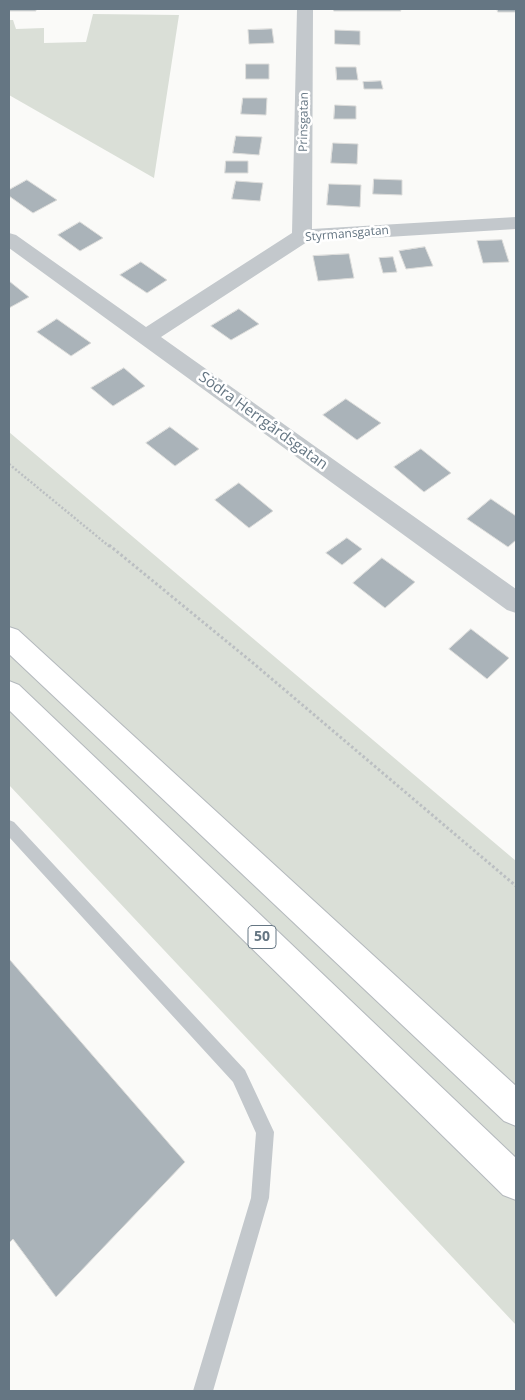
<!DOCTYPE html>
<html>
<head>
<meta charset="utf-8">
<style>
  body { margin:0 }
  #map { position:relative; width:525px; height:1400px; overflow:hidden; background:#fafaf8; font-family:"Open Sans",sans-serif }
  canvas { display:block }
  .frame { position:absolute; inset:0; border:10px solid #657683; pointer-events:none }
</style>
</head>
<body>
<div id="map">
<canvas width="525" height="1400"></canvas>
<div class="frame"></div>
</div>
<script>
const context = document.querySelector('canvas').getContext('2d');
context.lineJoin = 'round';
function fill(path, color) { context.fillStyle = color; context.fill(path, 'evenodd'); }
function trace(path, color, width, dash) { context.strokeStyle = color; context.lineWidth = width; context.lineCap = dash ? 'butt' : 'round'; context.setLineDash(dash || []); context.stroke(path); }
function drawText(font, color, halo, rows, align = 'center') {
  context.font = font + ' "Open Sans",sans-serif'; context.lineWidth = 5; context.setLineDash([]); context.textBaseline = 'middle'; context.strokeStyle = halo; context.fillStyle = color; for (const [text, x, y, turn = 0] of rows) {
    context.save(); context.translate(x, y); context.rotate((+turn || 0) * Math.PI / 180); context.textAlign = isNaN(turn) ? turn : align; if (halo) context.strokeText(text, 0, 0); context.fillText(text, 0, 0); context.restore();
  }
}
const green = new Path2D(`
  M93 14 179 15 154 178 9 95V20H13L16 29 44 28V43L86 42Z
  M9 432 516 861V1325L9 785Z`);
const building = new Path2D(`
  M9 9H36V11H9Z
  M334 9H400L401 11H334Z
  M497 9H516V12H498Z
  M272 29 274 43 249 44 248 30Z
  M335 30 360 31V45L335 44Z
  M246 64H269V79H246Z
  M336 67H356L358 80H337Z
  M381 81 383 89H364L363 82Z
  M243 98H267L266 115 241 114Z
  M335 105 356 106V119H334Z
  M236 136 262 137 259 155 233 153Z
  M333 143 358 144 357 164 331 163Z
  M226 161H248V173H225Z
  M374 179 402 180V195L373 194Z
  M27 180 57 200 33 213 9 196V190Z
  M236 181 263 183 260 201 232 199Z
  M329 184 361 185 360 207 327 205Z
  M80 222 103 238 80 251 58 235Z
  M502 240 509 262 483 263 477 241Z
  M425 247 433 266 406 269 399 251Z
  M349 254 354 278 318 281 313 256Z
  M393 257 397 272 383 273 379 258Z
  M141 262 167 280 147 293 120 275Z
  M9 281 29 297 9 308Z
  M239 309 259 324 231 340 211 326Z
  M57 319 91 343 71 356 37 332Z
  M124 368 145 386 113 406 91 388Z
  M346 399 381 423 357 440 323 415Z
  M170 427 199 449 175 466 146 443Z
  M421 449 451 473 424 492 394 467Z
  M239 483 273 511 249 528 215 500Z
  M491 499 516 516V540L508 547 467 519Z
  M347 538 362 549 342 565 326 553Z
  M382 558 415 582 385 608 353 583Z
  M471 629 509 658 487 679 449 649Z
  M10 960 185 1162 56 1297 13 1239 9 1243V961Z`);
const pathFar1 = new Path2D(`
  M9 464 110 547`);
const path = new Path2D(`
  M109 545 253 663 516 886`);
const service = new Path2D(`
  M9 820 14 822 245 1070 274 1132 269 1198 213 1391H193L251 1198 256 1133 233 1082 9 837Z`);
const minor = new Path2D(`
  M297 9H313L312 229 516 217V229L307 242 161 337 516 589V613L507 610 9 248V233L16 235 146 327 292 233Z`);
const trunk = new Path2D(`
  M9 627 18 630 516 1086V1126L504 1121 9 654Z
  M9 681 19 685 516 1158V1200L503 1195 9 710Z`);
const farStreetnames = [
  ["Prinsgatan",304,122,-89],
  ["Styrmansgatan",347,234,-5]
];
const shields = [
  [262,937,28]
];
const shieldNames = [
  ["50",262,937]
];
const streetNames = [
  ["Södra Herrgårdsgatan",263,421,36]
];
fill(green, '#dadfd7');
fill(building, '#aab3b9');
trace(building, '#dcdcda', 1);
trace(trunk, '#b4b9bd', 2);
trace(pathFar1, '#bbbfc2', 2.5, [2, 2]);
trace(path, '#bbbfc2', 3, [2.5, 2.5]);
fill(service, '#c3c8cc');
fill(minor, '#c3c8cc');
fill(trunk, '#fff');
drawText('12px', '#657683', '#fff', farStreetnames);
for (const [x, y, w] of shields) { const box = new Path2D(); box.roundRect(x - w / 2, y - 11.5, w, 23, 4); context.fillStyle = '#fff'; context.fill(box); trace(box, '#657683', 1); }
drawText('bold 14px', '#657683', null, shieldNames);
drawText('15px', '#657683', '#fff', streetNames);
</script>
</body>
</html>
